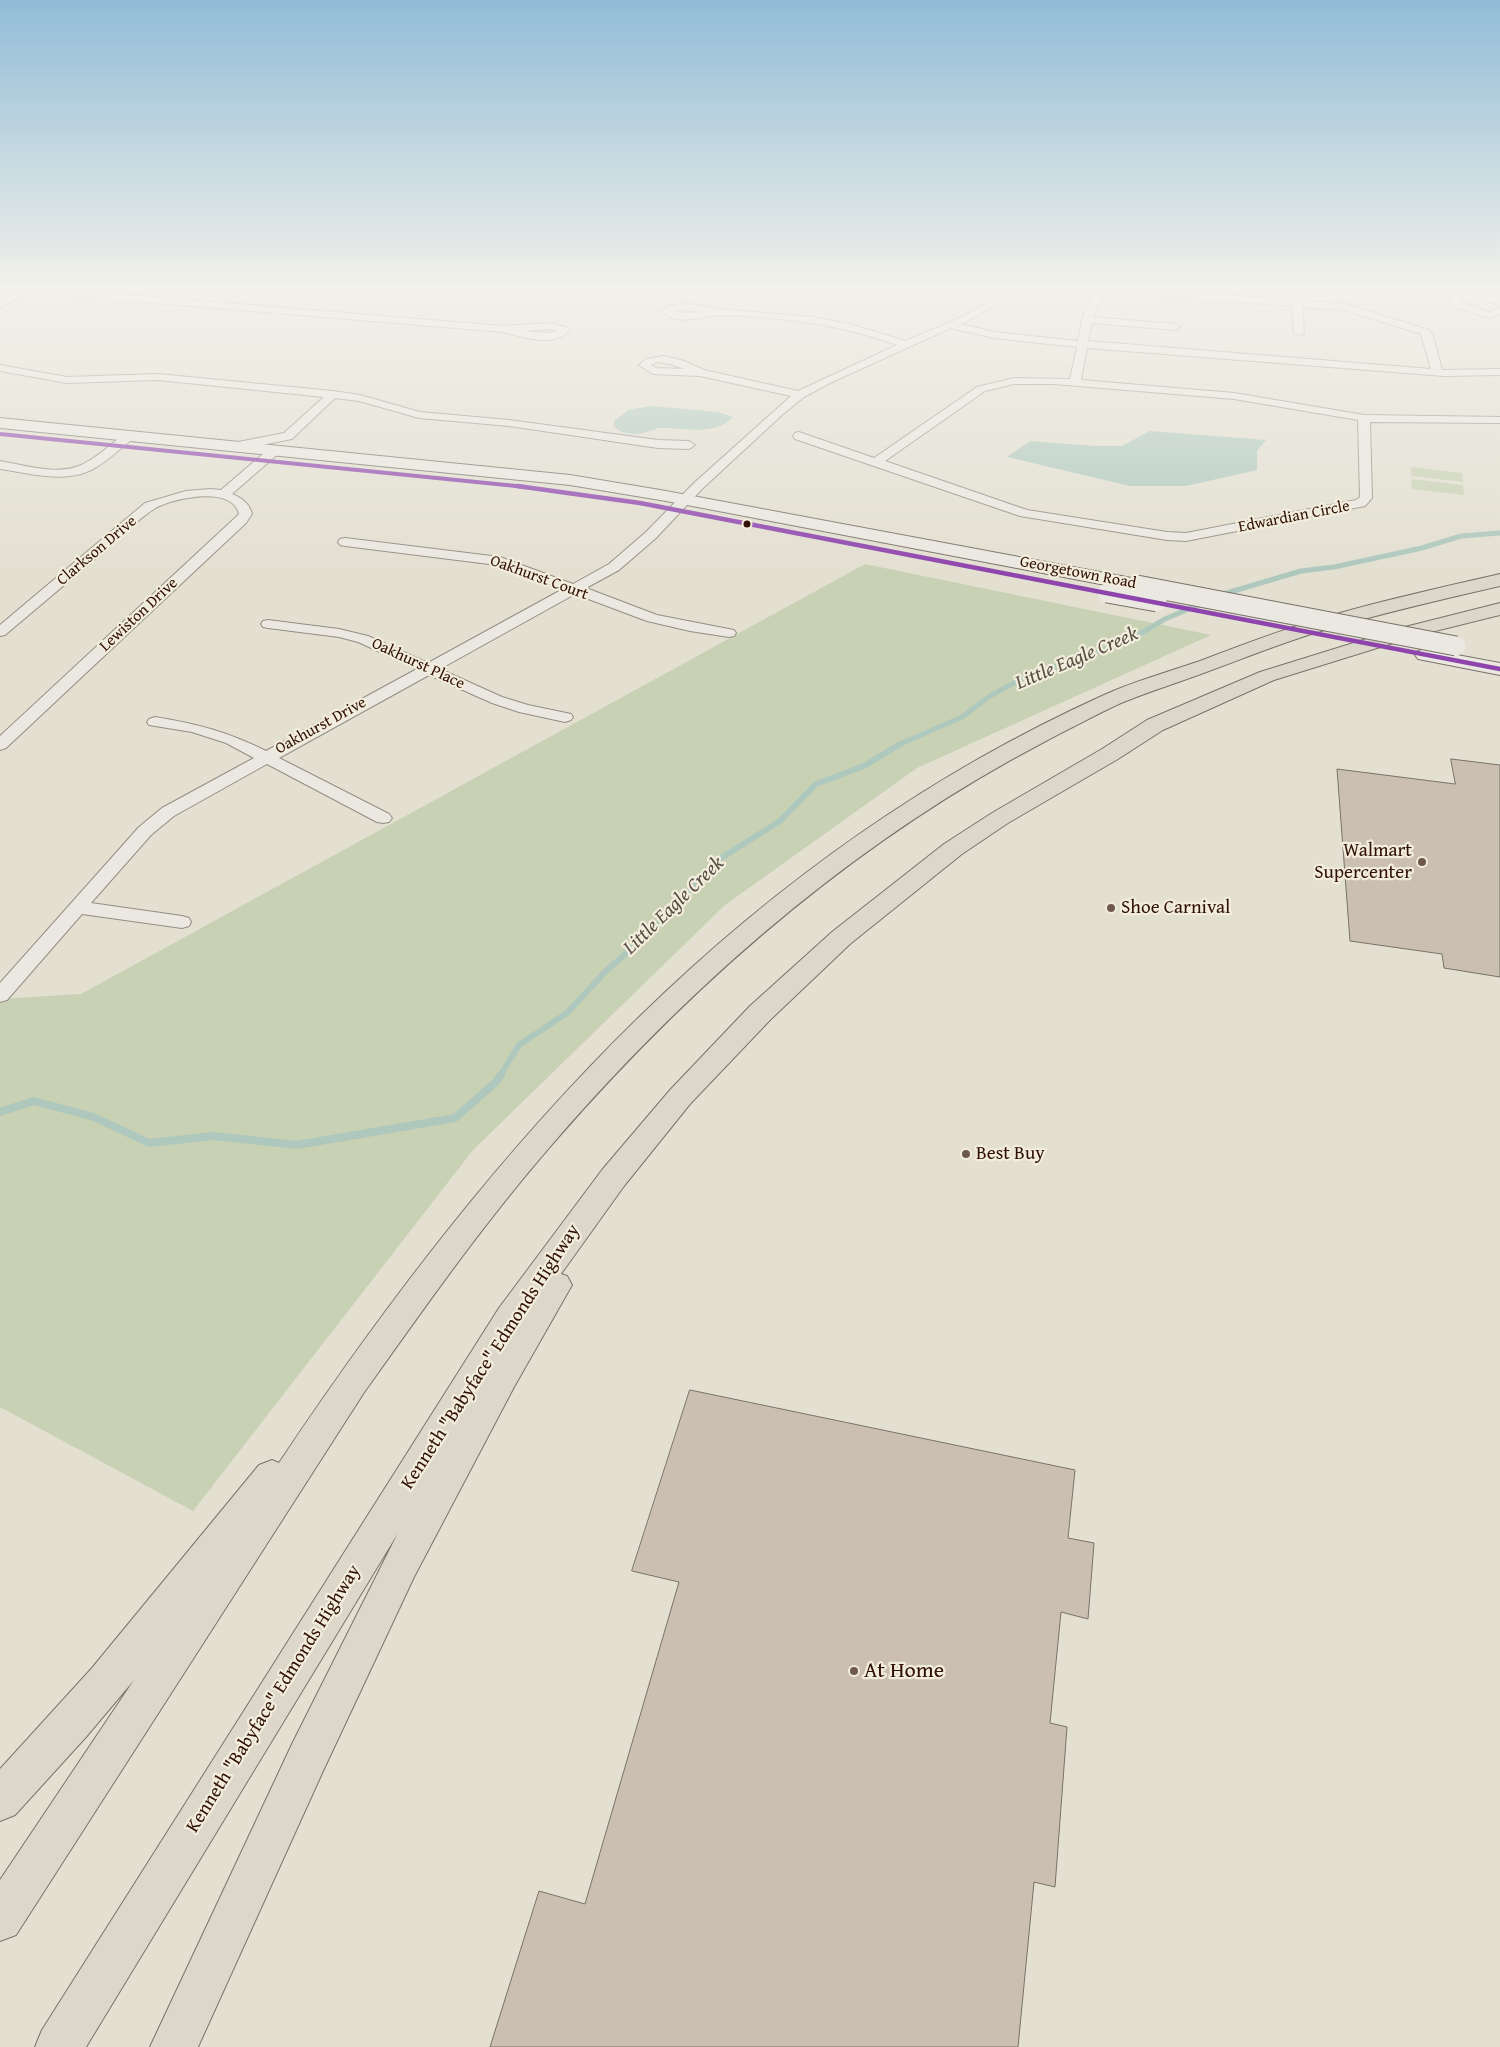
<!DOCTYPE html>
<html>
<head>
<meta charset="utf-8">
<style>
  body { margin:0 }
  canvas { display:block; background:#e3dfd1 }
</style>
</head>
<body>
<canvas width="1500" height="2047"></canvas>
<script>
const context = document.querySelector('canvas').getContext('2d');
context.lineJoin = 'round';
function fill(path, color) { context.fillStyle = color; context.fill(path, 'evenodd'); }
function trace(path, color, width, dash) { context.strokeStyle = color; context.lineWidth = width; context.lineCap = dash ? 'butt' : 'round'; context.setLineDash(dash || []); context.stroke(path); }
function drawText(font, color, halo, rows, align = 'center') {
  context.font = font + ' "Gentium Book Plus",serif'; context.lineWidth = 4.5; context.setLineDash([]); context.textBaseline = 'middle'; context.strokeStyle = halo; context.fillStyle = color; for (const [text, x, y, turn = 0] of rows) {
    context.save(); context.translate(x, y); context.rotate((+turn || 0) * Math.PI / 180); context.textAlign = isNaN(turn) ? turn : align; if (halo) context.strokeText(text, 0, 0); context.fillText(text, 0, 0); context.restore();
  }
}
const green = new Path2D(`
  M1411 467 1462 473 1463 482 1411 476Z
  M1411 479 1463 485 1464 495 1412 489Z
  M865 564 1211 635 917 768 725 905 473 1150 193 1511 0 1407V999L81 994Z`);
const water = new Path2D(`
  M651 406 718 412 733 417C714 437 684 427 658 428 646 434 624 438 614 426V421L628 410Z
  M1150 431 1266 440 1257 451V470L1186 486H1130L1007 457 1030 441 1095 446H1122Z`);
const streamFar2 = new Path2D(`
  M1220 595 1301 571 1334 567 1422 548 1461 536 1500 533
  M898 745 962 717 990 696 1021 679 1126 642 1165 619 1203 603`);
const streamFar1 = new Path2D(`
  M500 1076 519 1045 567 1013 605 972 659 924 718 860 780 821 816 784 864 766 900 744`);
const stream = new Path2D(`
  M0 1112 34 1101 94 1117 149 1143 213 1136 297 1145 455 1118 496 1082 501 1075`);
const building = new Path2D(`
  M1451 759 1500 765V977L1444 968 1442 954 1350 941 1337 769 1455 784Z
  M690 1390 1075 1470 1068 1538 1094 1543 1088 1619 1061 1612 1050 1723 1067 1727 1055 1887 1034 1882 1018 2047H490L539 1891 585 1904 679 1582 632 1571Z`);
const street = new Path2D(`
  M0 287H30L503 326 551 323 569 328 570 330C555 348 523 337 503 332L0 290ZM551 329 558 331 545 333 524 331Z
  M1001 287H1011C998 306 981 315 960 324L994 332 1078 341 1083 316 1096 291 1118 287 1345 304 1429 330 1433 336 1442 370 1500 369V375L1444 376 1087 348 1081 380 1234 393 1364 415 1500 417V423L1370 422 1372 498 1365 506 1186 541 1167 540 1020 516 795 439 793 436 795 433 799 432 874 458 977 387 1014 378 1070 379 1077 347 994 338 951 328 830 383 804 397 783 414 702 489 656 538 619 570 586 588 657 615 734 630 736 633 734 636 729 637 690 631 647 621 575 594 440 669 502 697 528 705 571 714 573 717 571 720 565 722 519 712 492 703 429 675 279 758 389 814 392 818 389 822 383 823 377 822 267 764 174 816 151 835 91 903 182 916 189 918 191 922 189 926 182 928 82 914 7 1000 0 1002V983L139 827 162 808 254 758 226 743 192 732 149 725 147 722 149 719 155 717C198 724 228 732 266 751L417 669 358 642 339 637 268 628 263 627 261 624 263 621 268 620 339 629 368 636 428 663 563 589 497 565 345 546 340 545 338 542 340 539 345 538 500 557 573 584 609 564 646 532 694 483 791 396 700 376 653 374 639 365 646 359 664 356 684 361 704 370 798 391 897 345C879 339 861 333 842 329 803 320 760 316 720 315 702 315 677 328 662 311L672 305 689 304 718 309 813 317 849 324 906 341C938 326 980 315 1001 287ZM1118 293 1292 306 1294 333 1299 336 1304 333 1302 307 1344 310 1421 334 1431 369 1088 341 1092 323 1175 330 1180 327 1175 324 1093 317 1103 295ZM678 310 702 312 685 313 675 311ZM657 362 670 364 684 369 656 368 651 365ZM1014 384H1054L1234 399 1358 420 1360 497 1356 500 1186 533 1167 532 1027 510 885 461 985 391Z
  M1446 287H1456L1461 302 1489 312 1500 308V314L1489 318 1453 306Z
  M1481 287H1491L1494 297 1500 299V305L1486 301Z
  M0 365 67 377 158 374 333 391 360 395 420 412 509 420 658 440 689 441 695 445 689 449 658 448 509 426 419 418 359 401 335 398 292 439 237 450 231 446 233 443 284 433 324 397 158 380 67 383 0 371Z
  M129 432 133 433 135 436 133 439C119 449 105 464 89 471 61 483 28 473 0 469V461C24 465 58 476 81 465 97 458 111 444 125 433Z
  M275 446 279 447 281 450 279 453 232 494C242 498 249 503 252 514L246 523 6 748 0 750V736L236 517 239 514C232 485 172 498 154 509 137 520 122 536 107 549 73 578 39 606 5 635L0 636V625L145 503 186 491 211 489 221 490 271 447Z`);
const secondary = new Path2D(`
  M21 287H37L0 308V298Z
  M0 418 570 475 666 491 1137 579 1144 581 1147 585 1144 589 1137 591 666 501 570 485 0 428Z
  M1425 649 1500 663V675L1418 659 1415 655 1418 651Z`);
const highway = new Path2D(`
  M1500 574V586C1439 600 1378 614 1318 632 1281 643 1245 658 1209 671 1180 682 1150 691 1121 703 1095 715 1069 729 1044 742 855 841 694 981 555 1141 485 1221 424 1308 363 1394L16 1935 0 1941V1880L134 1680 86 1737 15 1815 0 1821V1769L92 1668 259 1465 272 1460 279 1463C495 1140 743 858 1104 695 1135 681 1168 672 1200 661 1234 648 1268 635 1303 624 1367 604 1434 589 1500 574Z
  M1500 603V615L1419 635 1274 680 1163 730 1118 759 1008 823 962 854 850 944 770 1020 690 1104 624 1186 561 1274 567 1276 572 1285 514 1387 414 1577 323 1771 198 2047H150L293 1742 398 1533 86 2047H35L42 2030 499 1308 602 1170 670 1090 750 1006 832 932 944 844 992 813 1102 749 1147 720 1260 672 1405 627Z`);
const secondaryBridge = new Path2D(`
  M1137 585 1456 646
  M1107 593 1157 602`);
const bus1Far1 = new Path2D(`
  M0 434 526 487`);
const bus1 = new Path2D(`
  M517 486 640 503 1500 669`);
const markers = [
  [747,524,4.5,"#311106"],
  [1422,862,5,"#6f594d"],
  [1111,908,5,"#6f594d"],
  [966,1154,5,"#6f594d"],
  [854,1671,5,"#6f594d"]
];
const farStreetnames = [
  ["Edwardian Circle",1294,517,-11],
  ["Clarkson Drive",97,551,-40],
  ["Georgetown Road",1078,573,11],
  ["Oakhurst Court",539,578,20],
  ["Lewiston Drive",139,615,-43],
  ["Oakhurst Place",418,664,25],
  ["Oakhurst Drive",321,726,-29]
];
const poiNames = [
  ["Walmart",1412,851,"right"],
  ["Supercenter",1412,873,"right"],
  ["Shoe Carnival",1121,908],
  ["Best Buy",976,1154]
];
const streetNames = [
  ["Kenneth \"Babyface\" Edmonds Highway",491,1357,-57],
  ["Kenneth \"Babyface\" Edmonds Highway",274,1699,-58]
];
const waterNames = [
  ["Little Eagle Creek",1077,659,-23],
  ["Little Eagle Creek",674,906,-44]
];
const nearPoinames = [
  ["At Home",864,1671]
];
fill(green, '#c8d1b3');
fill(water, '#aec8be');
trace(streamFar2, '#aec8be', 5);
trace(streamFar1, '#aec8be', 6);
trace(stream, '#aec8be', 8);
fill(building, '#cbbfb1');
trace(building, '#797269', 1);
trace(street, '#948d83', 2);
trace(secondary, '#797269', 2);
trace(highway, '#797269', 2);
fill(street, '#eae8e0');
fill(secondary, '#eae8e0');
fill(highway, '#ddd7cb');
trace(secondaryBridge, '#797269', 21, []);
trace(secondaryBridge, '#eae8e0', 19);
trace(bus1Far1, '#8e44ad', 4);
trace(bus1, '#8e44ad', 4.5);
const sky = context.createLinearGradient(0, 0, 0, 573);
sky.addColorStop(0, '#91bcd7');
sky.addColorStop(0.5, '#f2f1ea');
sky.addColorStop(1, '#f2f1ea00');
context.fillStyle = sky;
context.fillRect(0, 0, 1500, 573);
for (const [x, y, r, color] of markers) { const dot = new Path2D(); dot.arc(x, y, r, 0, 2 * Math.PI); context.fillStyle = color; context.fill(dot); trace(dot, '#f2eddc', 2); }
drawText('16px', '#311106', '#f2eddc', farStreetnames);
drawText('19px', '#311106', '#f2eddc', poiNames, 'left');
drawText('19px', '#311106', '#f2eddc', streetNames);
drawText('italic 20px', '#554e44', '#f2eddc', waterNames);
drawText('22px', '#311106', '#f2eddc', nearPoinames, 'left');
</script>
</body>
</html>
